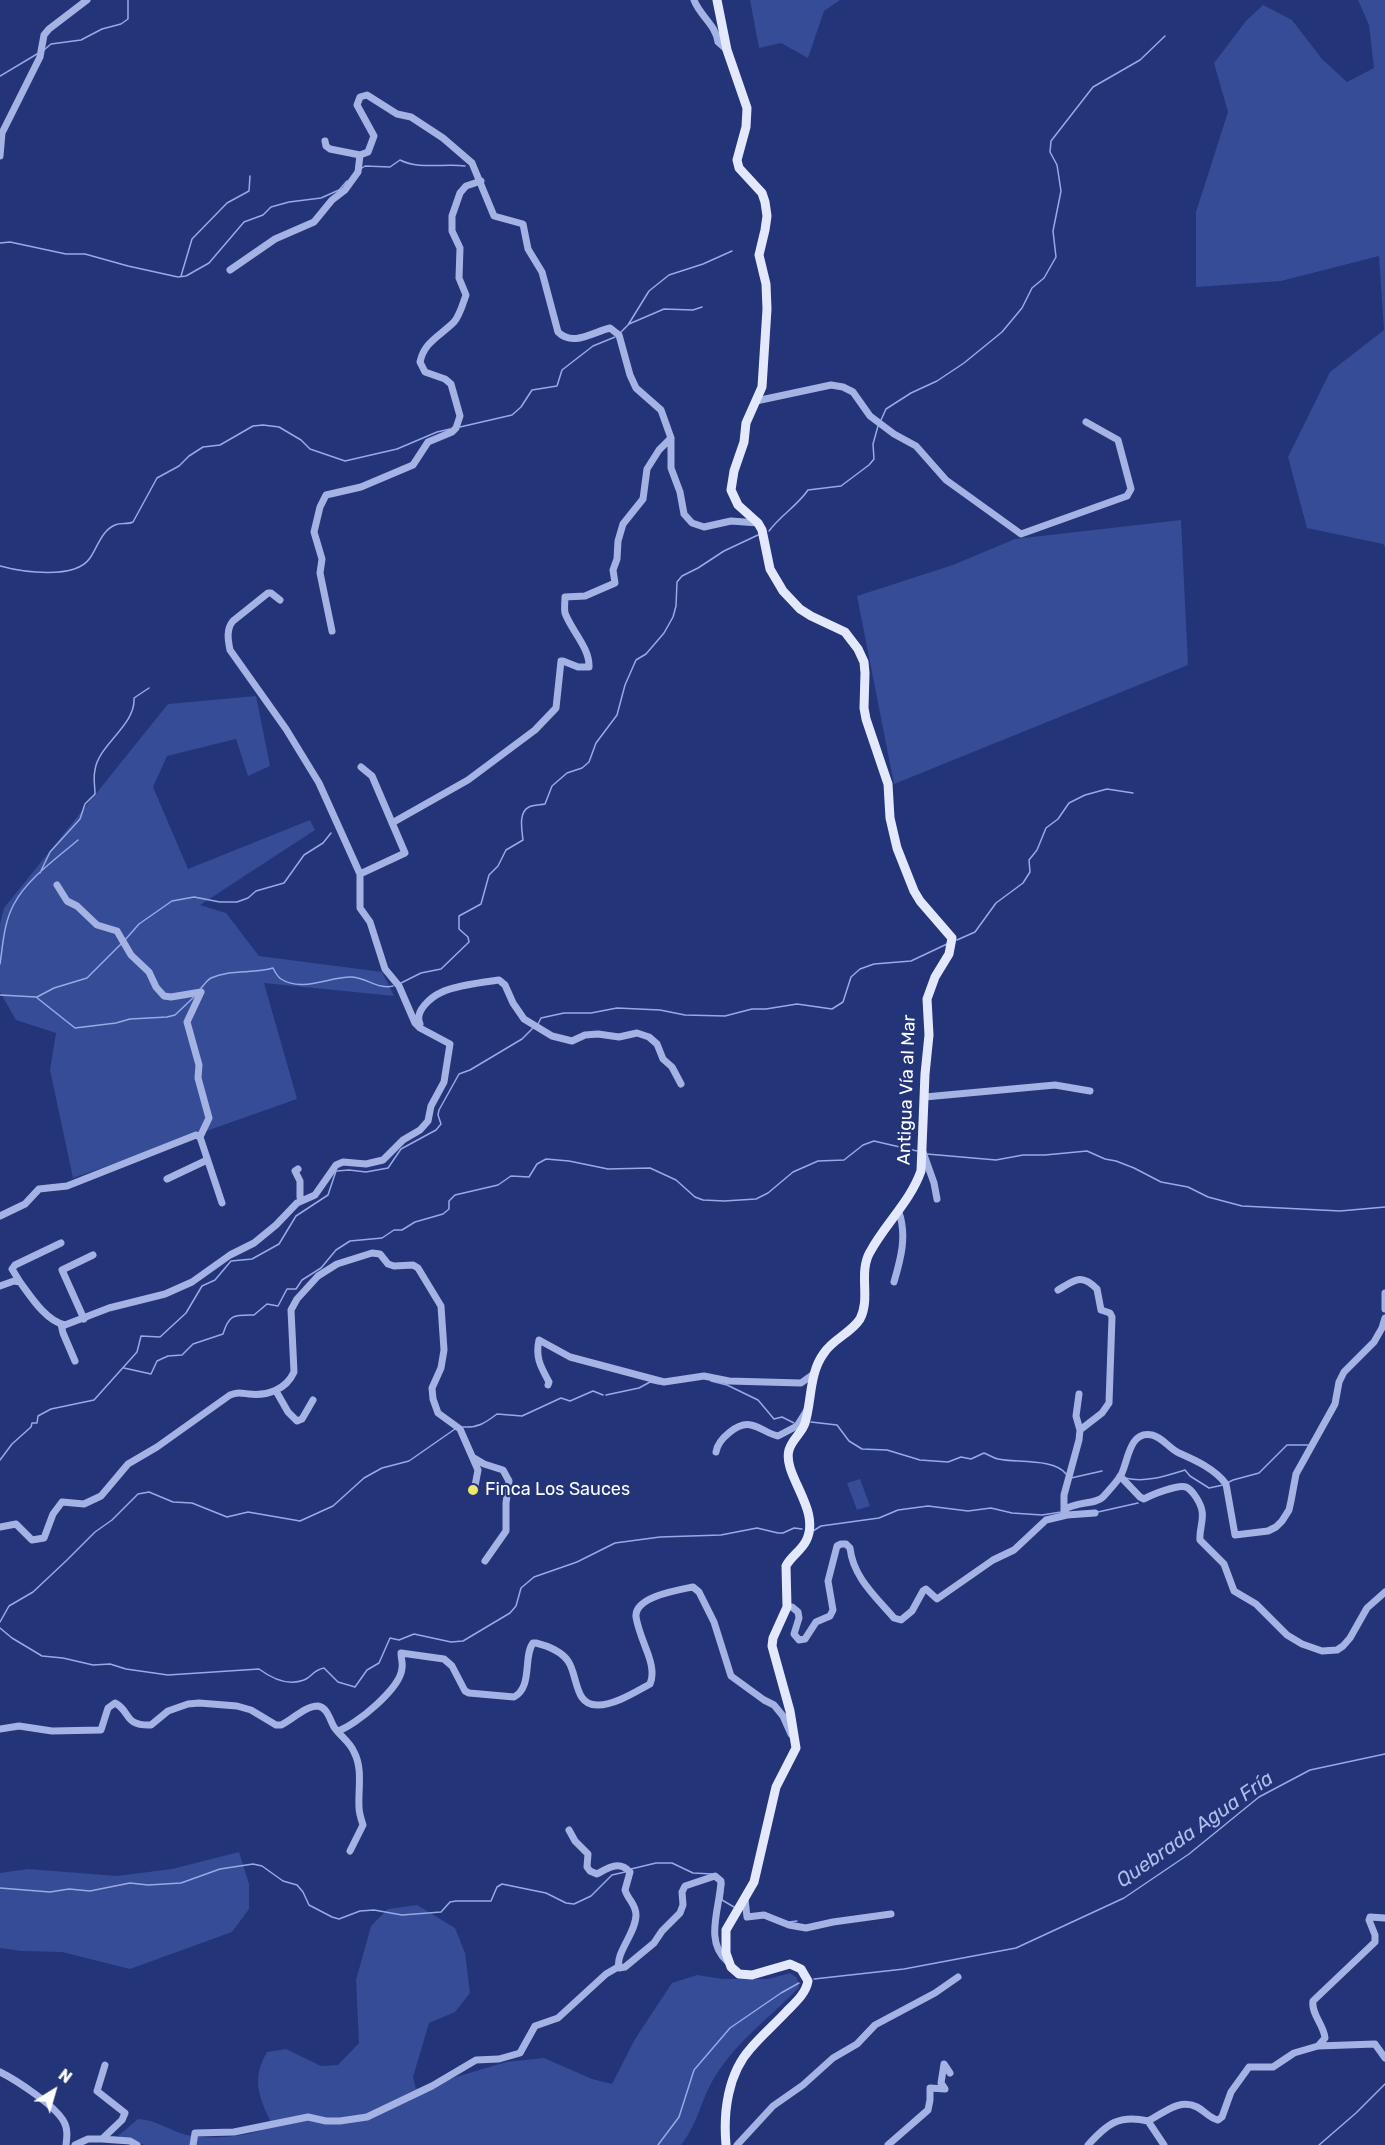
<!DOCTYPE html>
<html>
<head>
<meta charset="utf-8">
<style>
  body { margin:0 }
  #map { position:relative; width:1385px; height:2145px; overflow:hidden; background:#233479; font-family:Rubik,sans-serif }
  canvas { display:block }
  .north { position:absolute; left:24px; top:2061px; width:60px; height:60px; -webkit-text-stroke:4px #233479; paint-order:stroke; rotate:37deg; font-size:16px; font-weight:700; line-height:24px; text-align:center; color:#fff }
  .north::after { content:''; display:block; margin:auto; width:21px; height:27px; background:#fff; clip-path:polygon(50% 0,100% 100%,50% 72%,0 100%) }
</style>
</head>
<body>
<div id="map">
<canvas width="1385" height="2145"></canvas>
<div class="north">N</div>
</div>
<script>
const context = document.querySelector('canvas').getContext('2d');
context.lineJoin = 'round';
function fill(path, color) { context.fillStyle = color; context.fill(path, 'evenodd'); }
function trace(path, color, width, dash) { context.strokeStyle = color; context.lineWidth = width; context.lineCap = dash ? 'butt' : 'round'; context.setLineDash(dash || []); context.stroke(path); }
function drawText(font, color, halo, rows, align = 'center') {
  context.font = font + ' Rubik,sans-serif'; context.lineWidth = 4.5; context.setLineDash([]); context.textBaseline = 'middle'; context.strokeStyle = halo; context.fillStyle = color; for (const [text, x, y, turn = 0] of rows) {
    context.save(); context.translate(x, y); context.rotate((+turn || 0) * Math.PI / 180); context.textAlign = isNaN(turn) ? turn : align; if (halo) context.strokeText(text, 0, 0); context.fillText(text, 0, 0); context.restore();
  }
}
const green = new Path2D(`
  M750 0H840L824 11 808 58 781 43 759 48Z
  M1358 0H1385V547L1383 544 1307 528 1288 457 1330 372 1384 330 1379 256 1281 281 1196 287V212L1228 112 1214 63 1246 21 1263 5 1292 20 1322 59 1347 82 1374 68 1369 25Z
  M1181 520 1188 665 894 784 857 596 953 565 1015 539Z
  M256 696 270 766 248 776 236 739 167 756 153 787 188 869 310 820 315 830 200 905 226 913 259 956 382 972 394 996 264 983 297 1099 73 1178 50 1070 56 1033 16 1020 0 992V924L4 908 168 704Z
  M860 1479 870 1506 857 1510 847 1483Z
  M239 1852 249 1884V1909L232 1932 130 1969 62 1952 21 1951 0 1948V1873L28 1869 117 1876 172 1869Z
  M417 1905 455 1928 465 1953 470 1993 455 2012 429 2023 413 2077 416 2089 506 2062 544 2058 592 2079 612 2084 635 2039 672 1983 697 1975 723 1979H768L790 1973 797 1978 799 1987C772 2016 737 2041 716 2075 701 2098 699 2122 681 2145H145L118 2136 138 2119C157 2120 170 2131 187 2135 209 2140 247 2137 267 2128L270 2120C258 2095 252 2078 267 2052L286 2049 321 2066 338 2065 359 2043 356 1980 371 1926 388 1909Z`);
const stream = new Path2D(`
  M44 50 51 44 81 40 102 29 121 24 128 19V0
  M0 76 37 54
  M362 168 365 166 390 167 400 160C419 170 444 163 465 166
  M0 243 10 242 66 254H85L128 266 178 277 186 276 209 263 244 222 263 215 271 207 289 202 321 198 339 190 347 181
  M181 276 192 239 227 203 249 191 250 176
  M629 324 664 309 693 310 702 307
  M621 332 628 325 649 291 669 275 703 264 732 251
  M881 420 886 409 911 393 937 381 964 363 1002 332 1022 308 1032 288 1044 278 1056 257 1053 231 1061 191 1057 165 1050 152 1051 141 1093 87 1140 60 1165 36
  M460 427 512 415 521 407 532 390 557 386 562 370 593 346 615 337
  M769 531C781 515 797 506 808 490L841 486 869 465 874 459 873 444 878 426
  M0 566C22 572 75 580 90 558 97 548 102 530 115 525 121 522 127 525 133 522L157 478 179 466 189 456 203 447 220 445 253 426 263 425 279 427 301 440 310 449 345 461 397 449 437 432 450 429
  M40 873 50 852 80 819 85 804 95 794C95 786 93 778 95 770 98 745 136 725 134 698L149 688
  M125 940 139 924 172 901 194 897 220 902H237L248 898 256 891 284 883 304 855 323 843 331 833
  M957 940 975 932 996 903 1023 883 1030 872 1029 860 1037 850 1046 828 1058 819 1069 803 1085 795 1107 789 1133 793
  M0 964C3 944 4 922 14 904 28 878 56 859 78 840
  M401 983 421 973 441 969 469 942 468 937 459 929V916L481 904 489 875 498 866 506 850 523 840C522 831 518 812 529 807 533 805 540 805 545 804L552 786 567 773 582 768 589 762 596 743 617 715 625 685 636 660 646 654 664 633 673 617 676 606 677 582 682 576 698 568 724 551 758 535
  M201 988C204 985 207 980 211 978 230 969 253 974 273 968 275 972 278 977 281 979 303 993 330 976 352 977 367 978 379 990 393 986
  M0 995 36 997 75 1028 116 1023 130 1019 167 1017 175 1015 194 997
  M37 997 54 988 87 978 122 943
  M538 1024 541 1018 564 1013H591L617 1008 660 1010 685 1015 725 1016 752 1009H766L797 1004 832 1009 843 1002 851 977 860 969 874 964 911 961 947 944
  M927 1154 996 1160 1023 1155H1045L1087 1151 1105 1159 1116 1161 1134 1168 1161 1182 1188 1187 1208 1197 1242 1206 1340 1211 1385 1207
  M124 1368 151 1374 157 1361 168 1356 182 1355 193 1344 223 1334C229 1314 234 1315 254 1315L267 1304 278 1306 287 1289H296L302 1280 321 1268 336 1250 350 1241 382 1238 394 1230H402L415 1222 443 1214 449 1209V1201L455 1195 498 1185 511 1176 529 1177 537 1164 546 1159 569 1161 608 1169 650 1168 676 1180 695 1197 703 1200 724 1201 756 1199 768 1193 793 1172 818 1161 844 1160 863 1145 874 1141 917 1151
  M711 1381 727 1385 758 1400 774 1419 782 1417 794 1423
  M606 1395 639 1388 650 1382 659 1384
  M811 1422 837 1425 849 1441 862 1449 887 1450 920 1460 948 1462 961 1457 971 1459 984 1453C989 1455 993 1458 998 1459 1014 1463 1055 1458 1066 1474
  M463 1427C478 1428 485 1423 497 1414L522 1416 561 1398 570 1401 593 1391 603 1395
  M0 1460 12 1444 31 1427 32 1423H37L38 1416 51 1409 94 1400 137 1352 141 1336 160 1337 186 1313 202 1286 215 1280 231 1261 252 1259 279 1244 296 1216 328 1195 336 1171 349 1170 366 1172 388 1168 401 1149 436 1130 441 1124 438 1115 439 1110 459 1074 470 1070 522 1039 534 1027
  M1071 1478 1102 1471
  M1125 1478C1146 1483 1165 1476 1185 1470L1190 1476 1209 1488 1223 1485
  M1227 1483 1233 1480 1259 1473 1287 1445H1308
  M1098 1512 1138 1503
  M813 1531 821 1526 879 1518 898 1510 928 1506 968 1511 991 1508 1012 1513 1042 1515 1061 1512
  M0 1622 9 1606 33 1592 67 1560 95 1532 112 1520 138 1494 149 1492 173 1502 192 1503 227 1517 248 1512 300 1521 333 1506 364 1478 382 1468 409 1461 455 1429
  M0 1628 12 1638 42 1656 63 1658 93 1665 110 1664 126 1669 168 1675 259 1669C271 1678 288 1686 304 1680 312 1677 313 1670 324 1668L338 1682 355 1687 367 1670 379 1663 390 1638 399 1640 414 1634 451 1642 463 1641 510 1613 516 1606 521 1588 534 1577 577 1562 615 1543 660 1537 721 1535 757 1528 778 1533H783L794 1528 802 1529
  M631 1869 656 1863H672L693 1873 713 1874
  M724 1883 722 1900 734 1907
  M0 1888 50 1892 69 1889 90 1891 130 1883 148 1885 181 1883 220 1869 253 1864 262 1866 283 1881 297 1885 303 1892 309 1905 332 1917 339 1919 360 1911 374 1910 402 1915 441 1912 450 1902 456 1901H491L497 1887 502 1884 546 1893 566 1903 574 1904 591 1896 612 1875 625 1872
  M789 1922 797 1921
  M814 1979 904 1969 1016 1948 1124 1898 1189 1854 1259 1797 1310 1770 1385 1754
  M658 2145 679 2117 694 2070 730 2028 781 1993 799 1983
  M1319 2145 1356 2113 1385 2084`);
const minor = new Path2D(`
  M694 0C700 16 716 25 718 42L727 50
  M325 141 326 146 330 149 360 155 368 152 374 136 357 105 360 97 367 95 397 114 411 117 443 138 472 163 494 216 523 224 528 249 542 272 558 332C573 347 593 332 610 328L619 335 630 375 636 388 661 410 671 438V468L680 492 684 514 692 523 704 527 731 521 758 523
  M0 156 2 133 40 57 44 35 49 29 87 0
  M230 270 275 239 314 222 332 200 345 190 358 172 360 155
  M756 401 831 385 843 387 853 392 870 416 894 434 916 446 946 480 1021 534 1127 496 1131 489 1118 440 1086 422
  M332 631 320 573 322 559 314 532 320 507 326 495 361 487 413 465 428 442 452 432 456 428 460 416 451 384 445 379 425 372 420 362C424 342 440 336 454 322 460 315 463 303 466 295L459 278 460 248 452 231V216L460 193 466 186 481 181
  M392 823 468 780 535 730 556 708 561 661H563L578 667H589C590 648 571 630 565 613 564 608 565 602 565 597L585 596 615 583 613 570 617 559 618 541 623 524 643 499 647 469 659 450 671 438
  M360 874 405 853 372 776 361 767
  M57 885 67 901 77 906 97 925 117 931 131 955 149 972 156 987 164 996 171 997 201 992
  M420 1024C414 1011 431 997 442 992 456 985 484 982 499 980L505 985 513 1003 524 1019 552 1036 572 1041 585 1035 598 1034 619 1037 637 1033 649 1037 657 1044 663 1059 672 1067 681 1084
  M925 1097 1055 1085 1090 1091
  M200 1137 209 1118 198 1078 199 1065 187 1022 201 992
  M923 1152 934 1183 937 1199
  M298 1169 295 1171 300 1181V1197L302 1200
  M167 1179 205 1161 207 1158
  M0 1216 25 1204 39 1189 67 1186 196 1135 200 1137 222 1203
  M20 1282 12 1269 15 1265 61 1243
  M894 1282C901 1258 907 1236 899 1212
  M0 1286 14 1281 20 1282C31 1297 46 1321 65 1325L109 1308 165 1294 192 1282 230 1255 254 1243 276 1225 297 1203 315 1195 336 1165 343 1162 366 1164 383 1160 403 1140 420 1130 428 1121 431 1106 444 1082 450 1044 420 1028 415 1023 399 986 385 969 370 922 360 908V874L319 783 286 729 230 650C228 640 226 629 233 621L268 593H271L280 600
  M1058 1290C1075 1280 1081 1273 1097 1289L1101 1310 1110 1313 1112 1317 1109 1403 1102 1413 1080 1430
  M1385 1293V1309
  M84 1319 62 1270 93 1255
  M61 1324 63 1333 75 1361
  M548 1385 549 1382C541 1367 535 1358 539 1340L570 1357 664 1382 704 1376 729 1381 801 1383 815 1373
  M276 1391 288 1412 297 1421 302 1419 313 1400
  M716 1452C718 1439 738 1422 751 1425 761 1427 768 1434 778 1436L797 1426 807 1410
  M474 1458 484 1464 503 1470 509 1481 506 1503V1531L485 1561
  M1120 1476 1140 1497 1144 1499C1151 1495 1178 1484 1186 1487 1193 1490 1201 1504 1202 1511 1204 1520 1199 1530 1200 1540L1224 1564 1234 1591 1256 1604 1287 1635 1302 1644 1322 1651 1337 1650 1343 1646 1350 1638 1367 1608 1385 1592
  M1064 1510V1495L1079 1440 1080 1430 1076 1416 1079 1394
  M1067 1515 1095 1513
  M0 1527 16 1524 32 1540 44 1538 53 1514 62 1502 84 1504 101 1496 128 1464 157 1447 230 1395C238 1392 241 1393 249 1394 267 1396 286 1390 294 1372L291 1310 297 1299 318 1276 337 1264 372 1253 380 1254 388 1264 394 1266 413 1265 418 1268 441 1306 444 1350 441 1368 432 1388 433 1399 438 1413 460 1429 478 1470 475 1486
  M787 1607H792L798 1612 799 1618 794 1634 799 1640 805 1639 816 1622 830 1616 833 1610 828 1581 837 1546 841 1544H846L850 1548C853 1577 876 1597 894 1618L901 1620 912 1611 923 1591 926 1589 937 1599 993 1560 1014 1550 1046 1520 1067 1515 1064 1510C1076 1501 1095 1505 1103 1497 1109 1490 1117 1482 1121 1475 1128 1462 1129 1430 1152 1435 1162 1437 1170 1449 1179 1453 1195 1460 1215 1469 1226 1484L1235 1535 1268 1531 1276 1527 1282 1521 1289 1510 1291 1501 1296 1474 1335 1404 1339 1382 1344 1372 1374 1342 1382 1328 1385 1318
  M0 1729 19 1726 52 1731 101 1730 108 1708 115 1703C131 1711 123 1726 151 1725L168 1711 188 1704 199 1703 237 1706 251 1710 276 1725H281C292 1720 305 1706 318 1706 327 1707 330 1720 334 1727 340 1736 350 1742 354 1752 363 1769 358 1789 359 1807 359 1813 361 1819 363 1825L350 1851
  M338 1731C356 1725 401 1688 402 1668 403 1663 401 1659 401 1653L444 1659 452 1666 465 1691 469 1693 514 1697C533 1687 523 1656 533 1643H536C548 1646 561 1651 568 1661 578 1675 574 1706 598 1705 615 1705 635 1692 650 1684 654 1675 652 1666 649 1657 645 1645 638 1630 636 1617 634 1597 678 1590 693 1587L699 1592 714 1622 731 1676 764 1700 774 1705 783 1716 791 1734
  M569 1830 575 1841 588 1854 587 1867 590 1871 597 1874C608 1868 619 1860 630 1872L625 1890C628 1900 636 1904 636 1915 636 1933 615 1953 619 1968L625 1967 654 1943 662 1931 680 1913 683 1905 682 1892 685 1886 715 1876 721 1881C720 1908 704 1941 727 1961
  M745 1899 747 1917 764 1915 789 1925 806 1928 833 1922 891 1914
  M1318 2046 1325 2038C1324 2025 1311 2014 1313 2001L1375 1942V1935L1369 1920 1370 1917 1385 1918
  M0 2072C16 2080 56 2106 64 2122 68 2129 67 2137 66 2145
  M1148 2121 1164 2145
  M102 2139 130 2141 137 2145
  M75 2145 88 2139H102L122 2120 125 2113 97 2091 105 2065
  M193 2145 195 2133 234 2132 308 2117 326 2121H340L367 2117 432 2086 476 2060 499 2059 520 2053 535 2026 558 2018 606 1974 618 1967
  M737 2145 773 2106 803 2085 833 2058 857 2044 875 2025 935 1993 958 1977
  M888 2145 928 2110 930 2100V2088L945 2089 941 2083 944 2064 950 2073
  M1088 2145C1107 2124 1119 2114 1148 2121 1164 2113 1179 2098 1197 2107 1205 2111 1209 2118 1218 2120L1222 2117 1231 2092 1249 2067H1273L1294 2053 1318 2046 1375 2044 1385 2058`);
const major = new Path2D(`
  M717 0 727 50 747 108 746 127 737 160 739 168 762 193 765 202 767 216 765 230 759 255 766 284 767 309 762 387 746 423 744 442 734 471 731 490 738 505 758 523 762 530 770 569 783 591 800 609 811 616 845 632 858 649 864 662 865 673 864 708 866 719 888 784 890 818 897 848 914 891 920 901 952 938 949 954 935 977 927 999 929 1035 925 1074 921 1171C910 1202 885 1224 870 1252 858 1273 871 1298 860 1319 851 1333 833 1339 824 1353 809 1373 812 1400 805 1423 802 1433 792 1439 789 1450 782 1475 822 1510 806 1541 801 1551 791 1556 786 1566L787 1607 773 1638 772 1646 790 1711 796 1748 776 1787 754 1882 726 1930V1953L731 1967 739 1974 752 1975 790 1964 801 1969 808 1981C806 1993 796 2002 787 2011 775 2024 762 2035 751 2048 728 2073 723 2112 726 2145`);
const markers = [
  [473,1490,6,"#efe767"]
];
const streetNames = [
  ["Antigua Vía al Mar",907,1090,-88]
];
const poiNames = [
  ["Finca Los Sauces",485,1490]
];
const waterNames = [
  ["Quebrada Agua Fría",1195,1830,-35]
];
fill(green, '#364c96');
trace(stream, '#98aae5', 1.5);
trace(minor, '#a4b2e4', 7);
trace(major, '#e4e8fc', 9);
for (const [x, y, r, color] of markers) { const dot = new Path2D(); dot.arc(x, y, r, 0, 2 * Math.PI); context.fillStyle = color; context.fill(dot); trace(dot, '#233479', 2); }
drawText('18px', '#fff', '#233479', streetNames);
drawText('18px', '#fff', '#233479', poiNames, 'left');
drawText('italic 20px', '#afbdec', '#233479', waterNames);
</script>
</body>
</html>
